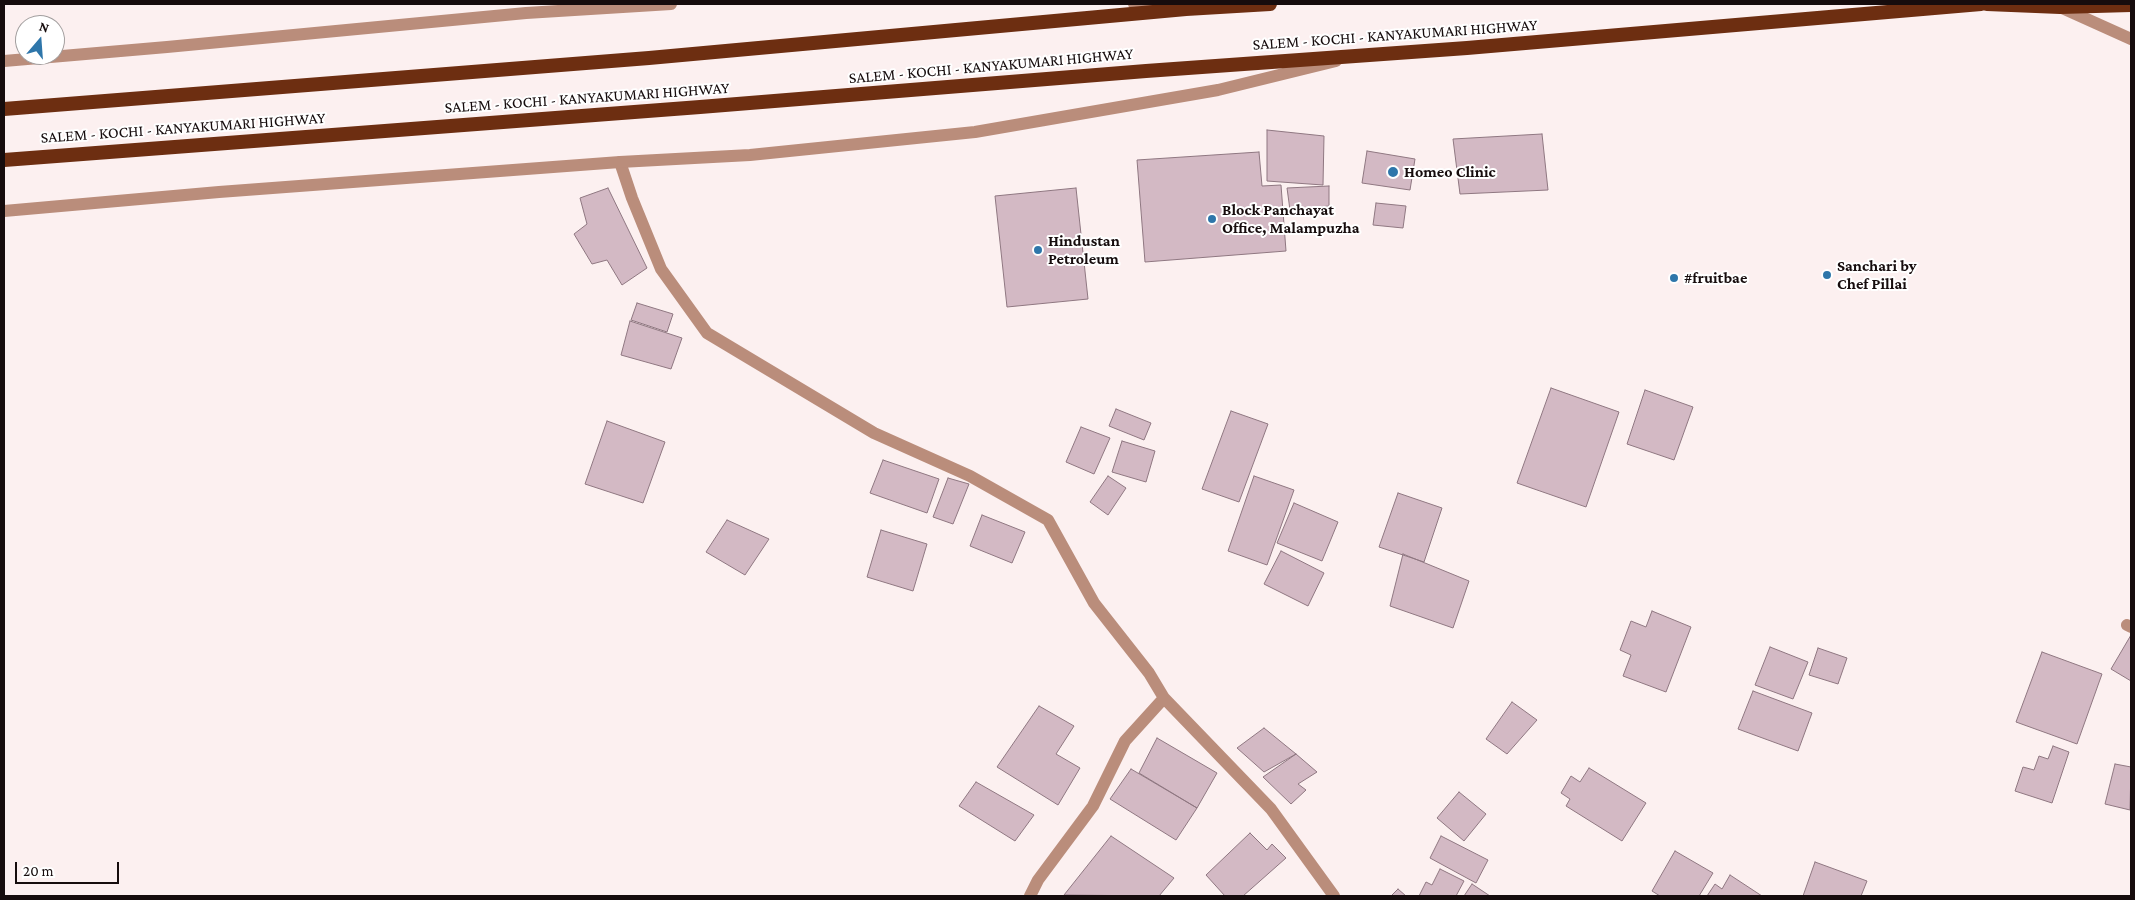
<!DOCTYPE html>
<html>
<head>
<meta charset="utf-8">
<style>
  body { margin:0 }
  #map { position:relative; width:2135px; height:900px; overflow:hidden; background:#fcf0f0; font-family:"Crimson Pro",serif }
  canvas { display:block }
  .frame { position:absolute; inset:0; border:5px solid #160c0d; pointer-events:none }
  .north { position:absolute; left:15px; top:15px; width:50px; height:50px; box-sizing:border-box; background:#fff; border:1px solid #a29e9e; border-radius:50%; rotate:18deg; font-size:14px; font-weight:700; line-height:20px; text-align:center; color:#160c0d }
  .north::after { content:''; display:block; margin:auto; width:18px; height:22px; background:#2e76aa; clip-path:polygon(50% 0,100% 100%,50% 72%,0 100%) }
  .scale { position:absolute; left:15px; top:862px; width:104px; height:22px; box-sizing:border-box; border:2px solid #160c0d; border-top:0; padding-left:6px; font-size:15px; line-height:18px; white-space:nowrap; color:#160c0d; -webkit-text-stroke:4px #fff; paint-order:stroke }
</style>
</head>
<body>
<div id="map">
<canvas width="2135" height="900"></canvas>
<div class="frame"></div>
<div class="north">N</div>
<div class="scale">20 m</div>
</div>
<script>
const context = document.querySelector('canvas').getContext('2d');
context.lineJoin = 'round';
function fillPath(path, color) {
  context.fillStyle = color;
  context.fill(path, 'evenodd');
}
function toPath(rows) {
  const path = new Path2D();
  for (const r of rows) {
    path.moveTo(r[0], r[1]);
    for (let i = 2; i < r.length; i += 2) path.lineTo(r[i], r[i + 1]);
  }
  return path;
}
function trace(path, color, width, dash) {
  context.strokeStyle = color;
  context.lineWidth = width;
  context.lineCap = dash ? 'butt' : 'round';
  context.setLineDash(dash || []);
  context.stroke(path);
}
function drawText(font, color, halo, rows, align = 'center') {
  context.font = font + ' "Crimson Pro",serif';
  context.lineWidth = 4;
  context.setLineDash([]);
  context.textBaseline = 'middle';
  context.strokeStyle = halo;
  context.fillStyle = color;
  for (const [text, x, y, turn = 0] of rows) {
    context.save();
    context.translate(x, y);
    context.rotate((+turn || 0) * Math.PI / 180);
    context.textAlign = isNaN(turn) ? turn : align;
    if (halo) context.strokeText(text, 0, 0);
    context.fillText(text, 0, 0);
    context.restore();
  }
}
const building = toPath([
  [1267,130,1324,136,1323,185,1267,181,1267,130],
  [1542,134,1548,190,1460,194,1453,139,1542,134],
  [1367,151,1415,159,1410,190,1362,183,1367,151],
  [1259,152,1262,186,1281,185,1286,251,1145,262,1137,160,1259,152],
  [1329,186,1329,206,1290,210,1287,188,1329,186],
  [608,188,647,268,622,285,607,260,592,264,574,234,587,224,580,198,608,188],
  [1076,188,1088,299,1007,307,995,196,1076,188],
  [1376,203,1406,206,1403,228,1373,225,1376,203],
  [637,303,673,314,667,332,631,320,637,303],
  [630,321,682,338,671,369,621,355,630,321],
  [1551,388,1619,412,1586,507,1517,483,1551,388],
  [1645,390,1693,407,1674,460,1627,444,1645,390],
  [1116,409,1151,423,1144,440,1109,426,1116,409],
  [1231,411,1268,424,1239,502,1202,489,1231,411],
  [607,421,665,442,643,503,585,484,607,421],
  [1081,427,1110,438,1094,474,1066,462,1081,427],
  [1122,441,1155,451,1146,482,1112,472,1122,441],
  [883,460,939,479,927,513,870,493,883,460],
  [1108,476,1126,488,1108,515,1090,502,1108,476],
  [1254,476,1294,490,1267,565,1228,551,1254,476],
  [948,478,969,484,953,524,933,517,948,478],
  [1398,493,1442,508,1424,562,1379,547,1398,493],
  [1294,503,1338,522,1322,561,1277,543,1294,503],
  [982,515,1025,532,1012,563,970,546,982,515],
  [727,520,769,539,745,575,706,552,727,520],
  [881,530,927,544,913,591,867,577,881,530],
  [1281,551,1324,573,1308,606,1264,584,1281,551],
  [1403,554,1469,581,1453,628,1390,606,1403,554],
  [1652,611,1691,627,1666,692,1623,676,1631,655,1620,650,1631,621,1646,627,1652,611],
  [2131,635,2131,681,2111,669,2131,635],
  [1770,647,1808,662,1793,699,1755,685,1770,647],
  [1818,648,1847,658,1838,684,1809,675,1818,648],
  [2042,652,2102,674,2077,744,2016,722,2042,652],
  [1753,691,1812,713,1798,751,1738,729,1753,691],
  [1512,702,1537,720,1507,754,1486,739,1512,702],
  [1039,706,1074,726,1056,754,1080,768,1058,805,997,767,1039,706],
  [1264,728,1296,754,1264,772,1237,748,1264,728],
  [1157,738,1217,773,1197,808,1139,773,1157,738],
  [2053,746,2069,752,2052,803,2015,791,2023,767,2034,770,2039,756,2048,759,2053,746],
  [1296,754,1317,772,1298,784,1306,790,1291,804,1263,777,1296,754],
  [2115,764,2131,767,2130,810,2105,804,2115,764],
  [1589,768,1646,803,1622,841,1566,806,1570,799,1561,793,1571,776,1580,782,1589,768],
  [1131,769,1197,808,1176,840,1110,799,1131,769],
  [976,782,1034,815,1015,841,959,806,976,782],
  [1459,792,1486,814,1464,841,1437,818,1459,792],
  [1250,833,1267,850,1272,844,1286,858,1243,896,1225,896,1206,875,1250,833],
  [1111,836,1174,878,1159,896,1064,895,1111,836],
  [1441,836,1488,860,1476,883,1430,858,1441,836],
  [1675,851,1713,873,1699,896,1660,896,1652,891,1675,851],
  [1815,862,1867,881,1861,896,1803,896,1815,862],
  [1440,869,1464,881,1456,896,1419,896,1426,882,1432,885,1440,869],
  [1730,875,1762,896,1707,896,1715,884,1722,889,1730,875],
  [1472,884,1490,896,1464,896,1472,884],
  [1398,889,1406,896,1391,896,1398,889]
]);
fillPath(building, '#d3b9c4');
trace(building, '#8f7781', 1);
trace(toPath([
  [2060,7,2131,39],
  [620,162,632,198,661,269,707,333,874,433,970,476,1048,520,1094,603,1149,673,1164,698,1125,741,1093,806,1038,880,1030,896],
  [2127,625,2131,627],
  [1164,698,1271,809,1334,896]
]), '#ba8d7b', 12);
trace(toPath([
  [1134,4,1166,7],
  [4,61,167,47,526,13,671,4],
  [4,211,219,192,620,162,750,155,975,132,1218,90,1336,61]
]), '#ba8d7b', 12);
trace(toPath([
  [1987,4,2060,7,2131,5],
  [4,109,649,58,1186,9,1270,4],
  [4,160,700,107,1146,71,1467,48,1981,4]
]), '#6d2e11', 14);
for (const [x, y, r, color] of [
  [1393,172,6,"#2e76aa"],
  [1212,219,5,"#2e76aa"],
  [1038,250,5,"#2e76aa"],
  [1827,275,5,"#2e76aa"],
  [1674,278,5,"#2e76aa"]
]) {
  const dot = new Path2D();
  dot.arc(x, y, r, 0, 2 * Math.PI);
  context.fillStyle = color;
  context.fill(dot);
  trace(dot, '#fff', 2);
}
drawText('16px', '#160c0d', '#fff', [
  ["SALEM - KOCHI - KANYAKUMARI HIGHWAY",1395,35,-4],
  ["SALEM - KOCHI - KANYAKUMARI HIGHWAY",991,66,-5],
  ["SALEM - KOCHI - KANYAKUMARI HIGHWAY",587,98,-4],
  ["SALEM - KOCHI - KANYAKUMARI HIGHWAY",183,128,-4]
]);
drawText('bold 16px', '#160c0d', '#fff', [
  ["Homeo Clinic",1404,172],
  ["Block Panchayat",1222,210],
  ["Office, Malampuzha",1222,228],
  ["Hindustan",1048,241],
  ["Petroleum",1048,259],
  ["Sanchari by",1837,266],
  ["Chef Pillai",1837,284],
  ["#fruitbae",1684,278]
], 'left');
</script>
</body>
</html>
